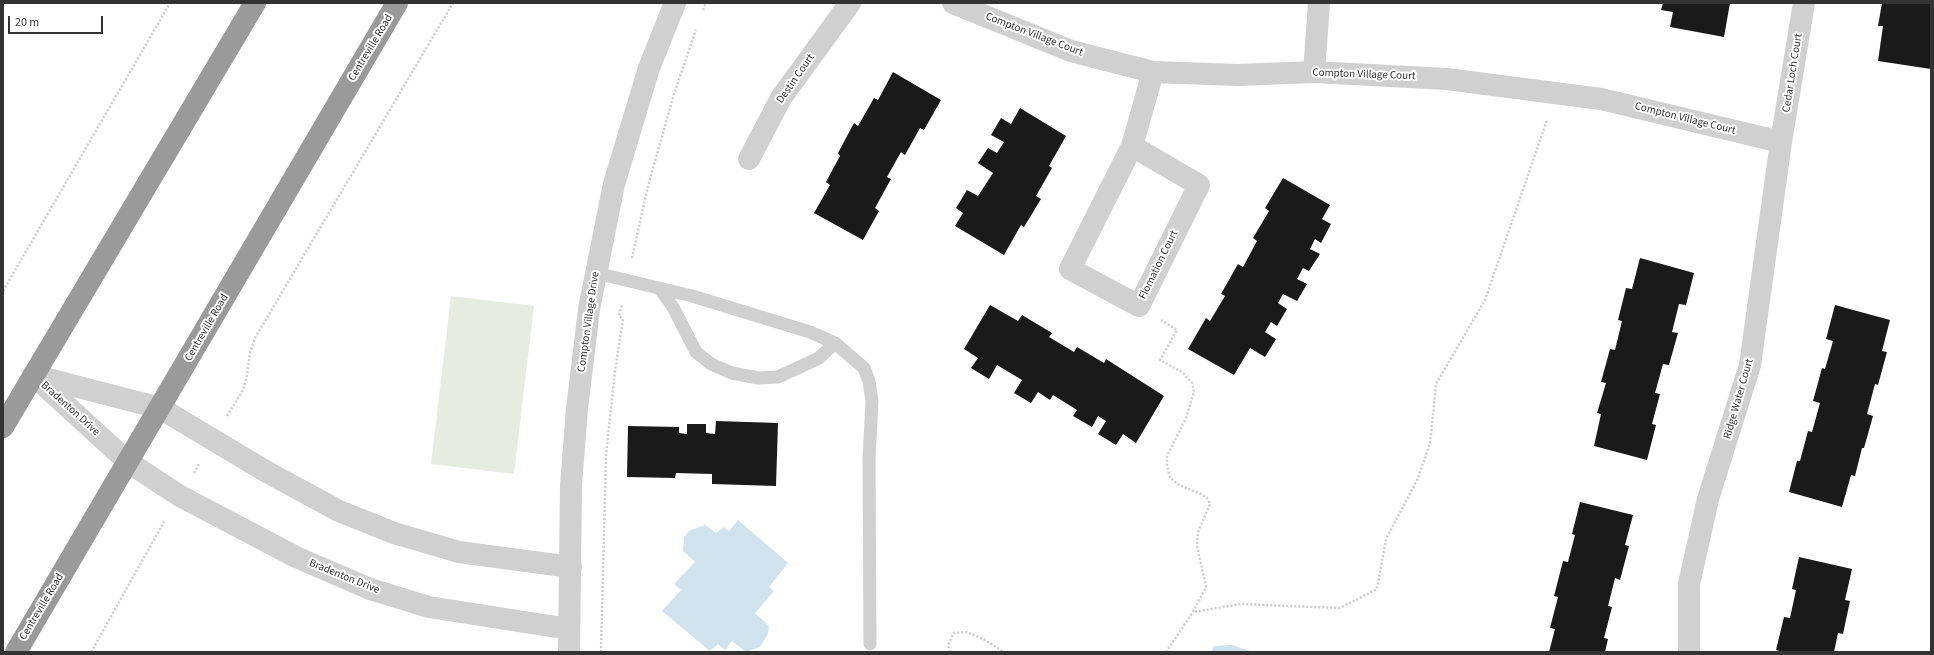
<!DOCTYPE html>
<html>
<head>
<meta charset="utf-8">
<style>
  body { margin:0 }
  #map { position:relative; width:1934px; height:655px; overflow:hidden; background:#fff; font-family:"Source Sans 3",sans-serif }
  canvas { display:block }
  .frame { position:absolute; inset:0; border:4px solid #333; pointer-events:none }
  .scale { position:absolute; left:8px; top:16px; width:95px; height:18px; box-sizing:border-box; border:2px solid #333; border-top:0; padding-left:5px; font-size:12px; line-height:14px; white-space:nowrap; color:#333; -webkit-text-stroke:3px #fff; paint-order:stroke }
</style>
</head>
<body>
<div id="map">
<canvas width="1934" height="655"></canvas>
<div class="frame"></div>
<div class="scale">20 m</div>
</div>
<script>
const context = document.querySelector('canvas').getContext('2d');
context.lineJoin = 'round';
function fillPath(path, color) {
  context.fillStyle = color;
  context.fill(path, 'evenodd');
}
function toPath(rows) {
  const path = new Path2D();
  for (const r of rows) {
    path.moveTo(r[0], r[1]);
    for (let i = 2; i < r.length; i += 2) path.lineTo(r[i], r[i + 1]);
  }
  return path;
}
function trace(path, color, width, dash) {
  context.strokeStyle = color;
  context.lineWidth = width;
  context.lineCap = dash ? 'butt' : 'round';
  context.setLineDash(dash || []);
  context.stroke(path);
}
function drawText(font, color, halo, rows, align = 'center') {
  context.font = font + ' "Source Sans 3",sans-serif';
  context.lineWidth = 4;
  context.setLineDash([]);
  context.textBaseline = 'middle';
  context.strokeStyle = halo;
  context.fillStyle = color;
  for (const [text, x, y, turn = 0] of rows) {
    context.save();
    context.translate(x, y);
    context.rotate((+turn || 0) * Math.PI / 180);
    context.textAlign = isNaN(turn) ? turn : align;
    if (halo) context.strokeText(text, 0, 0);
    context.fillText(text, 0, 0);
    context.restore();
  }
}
fillPath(toPath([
  [451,296,534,306,514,474,431,464]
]), '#e6ecdf');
fillPath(toPath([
  [738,520,788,563,769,587,774,591,755,613,769,626,768,634,760,647,746,652,732,641,725,650,718,644,710,651,662,611,681,590,674,584,695,562,683,551,684,537,689,531,705,525,716,533,724,527,729,531],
  [1232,645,1253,652,1211,652,1214,646]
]), '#cfe2ee');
fillPath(toPath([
  [1663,3,1730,3,1724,37,1670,27,1673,12,1661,10],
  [1882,3,1931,3,1931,69,1878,61,1883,26,1878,26],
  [893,72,941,100,924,130,920,128,905,155,901,152,887,177,891,179,875,208,879,211,863,240,814,213,830,185,826,182,840,156,838,153,854,123,858,126,874,98,878,100],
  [1020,108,1066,136,1049,166,1052,168,1036,196,1041,199,1024,227,1021,225,1004,255,955,226,963,213,956,208,967,190,978,196,993,173,978,163,988,148,997,153,1004,142,991,135,1001,118,1011,124],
  [1283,178,1330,205,1322,219,1331,224,1321,243,1315,239,1310,249,1320,254,1309,271,1303,268,1297,279,1307,284,1297,301,1283,294,1278,303,1287,309,1277,326,1271,322,1265,332,1276,339,1265,357,1250,348,1234,375,1188,349,1206,318,1210,321,1225,296,1221,294,1238,264,1243,267,1257,241,1253,238,1269,211,1265,208],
  [1640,258,1694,273,1686,305,1679,304,1672,332,1678,333,1669,365,1663,364,1655,393,1660,394,1652,424,1656,425,1647,460,1594,446,1601,414,1597,413,1606,383,1601,382,1610,349,1615,350,1622,321,1618,320,1626,288,1632,289],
  [990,305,1018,321,1022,315,1052,333,1049,337,1074,352,1077,347,1104,363,1106,359,1164,396,1136,443,1123,434,1116,445,1098,434,1106,421,1098,416,1092,427,1073,416,1077,410,1053,395,1050,400,1038,392,1031,403,1014,393,1022,380,997,365,989,379,971,368,978,358,964,349],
  [1835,305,1890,320,1882,351,1887,352,1878,385,1875,384,1867,414,1873,416,1864,448,1862,448,1855,476,1851,475,1842,507,1789,492,1797,461,1800,461,1808,431,1812,432,1820,403,1813,401,1822,368,1825,369,1833,341,1826,339],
  [716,421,778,423,776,486,712,484,712,474,676,473,675,478,627,477,628,426,679,427,679,433,687,434,687,424,706,424,706,433,715,434],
  [1580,502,1633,515,1625,545,1629,546,1620,580,1615,578,1608,606,1612,607,1604,638,1608,639,1605,652,1549,652,1555,629,1550,628,1558,597,1554,596,1563,561,1568,562,1575,535,1572,534],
  [1799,557,1852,569,1845,600,1850,601,1843,634,1838,633,1834,652,1783,652,1776,650,1784,617,1790,618,1796,590,1792,589]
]), '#1a1a1a');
trace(toPath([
  [703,10,706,3],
  [632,258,648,186,674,94,696,30],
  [3,291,170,3],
  [1161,320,1177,330,1160,360,1182,372,1192,383,1194,392,1186,418,1167,456,1167,466,1170,477,1177,484,1201,494,1207,498,1210,504,1198,532,1197,545,1206,587,1193,612,1241,604,1340,608,1377,589,1386,539,1417,480,1430,444,1436,384,1485,300,1547,120],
  [227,416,243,390,247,375,250,353,255,338,453,3],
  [194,473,199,464],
  [91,652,165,520],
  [601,652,606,455,615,371,623,319,619,316,622,304],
  [950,652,948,645,954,633,967,632,983,639,1004,652],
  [1166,652,1193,612]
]), '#cdcdcd', 2.5, [2, 2]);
trace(toPath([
  [596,273,692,296,810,332,835,343,864,368,869,381,872,401,869,459,870,644],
  [660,289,673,307,696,352,711,364,732,373,758,378,778,377,819,358,835,343]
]), '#d0d0d0', 13);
trace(toPath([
  [953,3,1071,51,1153,72,1238,75,1314,72,1447,79,1601,99,1781,142],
  [1314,72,1319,3],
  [1132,146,1070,269,1139,306,1199,185,1132,146,1153,72],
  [749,159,781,98,850,3],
  [33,375,128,462,180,496,296,557,370,589,429,607,569,629],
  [36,376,160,408,267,472,339,511,394,533,459,552,571,567],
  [569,652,571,485,577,409,589,309,614,184,649,68,675,3],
  [1689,652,1689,584,1708,499,1750,365,1781,142,1804,3]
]), '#d0d0d0', 22);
trace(toPath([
  [3,427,255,3],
  [16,652,397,3]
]), '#9a9a9a', 22);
drawText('11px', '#333', '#fff', [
  ["Compton Village Court",1034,35,21],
  ["Centreville Road",371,48,-59],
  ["Cedar Loch Court",1793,73,-81],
  ["Compton Village Court",1364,75,2],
  ["Destin Court",796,79,-55],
  ["Compton Village Court",1685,119,14],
  ["Flomation Court",1159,265,-64],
  ["Compton Village Drive",589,322,-82],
  ["Centreville Road",207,328,-60],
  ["Ridge Water Court",1739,399,-74],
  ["Bradenton Drive",70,409,42],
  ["Bradenton Drive",344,577,22],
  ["Centreville Road",42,607,-59]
]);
</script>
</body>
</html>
